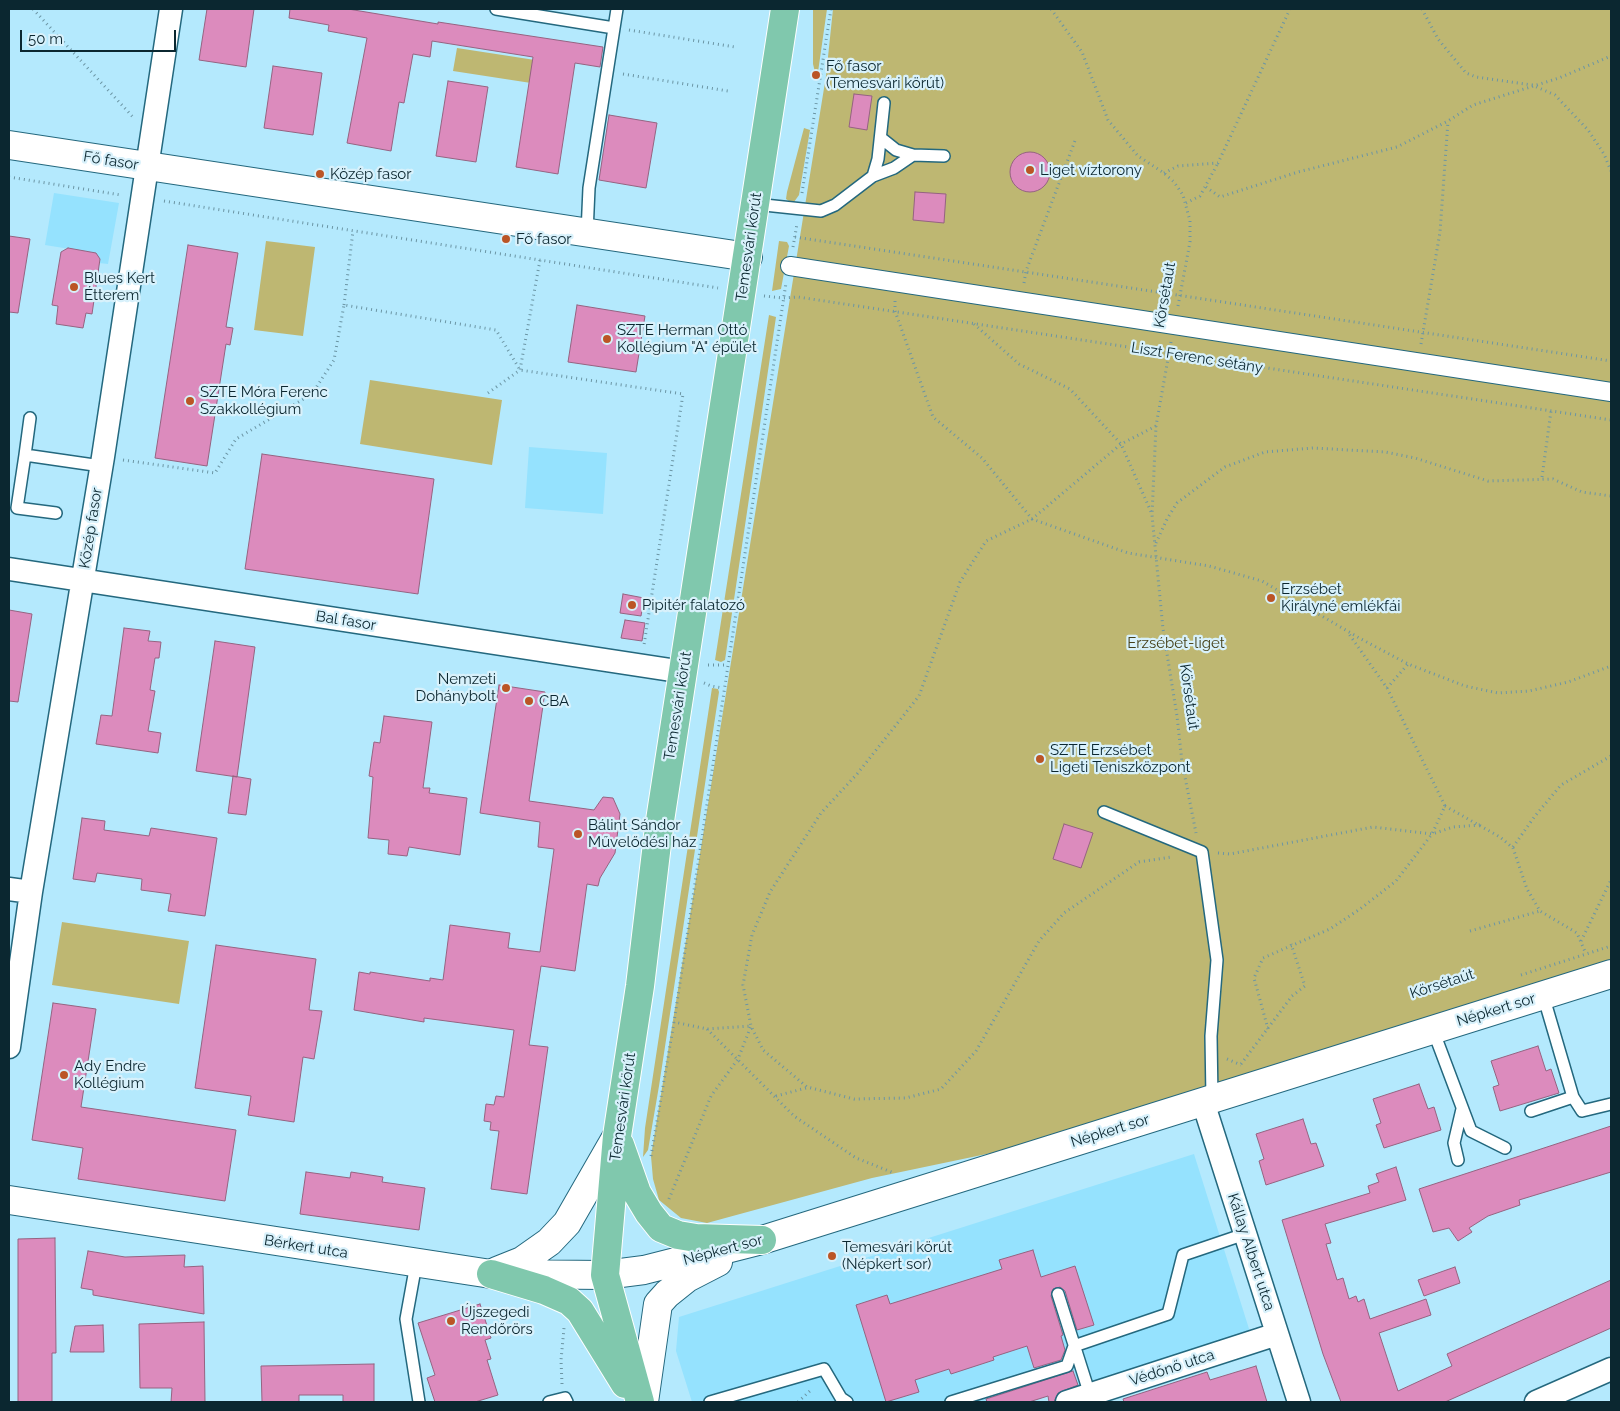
<!DOCTYPE html>
<html>
<head>
<meta charset="utf-8">
<style>
  body { margin:0 }
  #map { position:relative; width:1620px; height:1411px; overflow:hidden; background:#b4e9fd; font-family:Raleway,sans-serif }
  canvas { display:block }
  .frame { position:absolute; inset:0; border:10px solid #0b2730; pointer-events:none }
  .scale { position:absolute; left:20px; top:30px; width:156px; height:22px; box-sizing:border-box; border:2px solid #0b2730; border-top:0; padding-left:6px; font-size:15px; line-height:18px; white-space:nowrap; color:#0b2730; -webkit-text-stroke:4px #d8f1fb; paint-order:stroke }
</style>
</head>
<body>
<div id="map">
<canvas width="1620" height="1411"></canvas>
<div class="frame"></div>
<div class="scale">50 m</div>
</div>
<script>
const context = document.querySelector('canvas').getContext('2d');
context.lineJoin = 'round';
function fillPath(path, color) {
  context.fillStyle = color;
  context.fill(path, 'evenodd');
}
function toPath(rows) {
  const path = new Path2D();
  for (const r of rows) {
    if (r.length === 3) {
      path.moveTo(r[0] + r[2], r[1]);
      path.arc(r[0], r[1], r[2], 0, 2 * Math.PI);
      continue;
    }
    path.moveTo(r[0], r[1]);
    for (let i = 2; i < r.length; i += 2) path.lineTo(r[i], r[i + 1]);
  }
  return path;
}
function trace(path, color, width, dash) {
  context.strokeStyle = color;
  context.lineWidth = width;
  context.lineCap = dash ? 'butt' : 'round';
  context.setLineDash(dash || []);
  context.stroke(path);
}
function drawText(font, color, halo, rows, align = 'center') {
  context.font = font + ' Raleway,sans-serif';
  context.lineWidth = 4.5;
  context.setLineDash([]);
  context.textBaseline = 'middle';
  context.strokeStyle = halo;
  context.fillStyle = color;
  for (const [text, x, y, turn = 0] of rows) {
    context.save();
    context.translate(x, y);
    context.rotate((+turn || 0) * Math.PI / 180);
    context.textAlign = isNaN(turn) ? turn : align;
    if (halo) context.strokeText(text, 0, 0);
    context.fillText(text, 0, 0);
    context.restore();
  }
}
fillPath(toPath([
  [54,193,119,203,108,264,99,263,100,259,95,253,45,245],
  [529,447,607,453,603,514,525,508],
  [1194,1154,1250,1332,1029,1402,692,1402,676,1351,679,1317]
]), '#95e2fe');
fillPath(toPath([
  [813,9,827,9,818,72,815,72,813,64],
  [833,9,1611,9,1611,964,1044,1142,872,1178,707,1223,681,1218,659,1200,653,1179,651,1156,826,76],
  [457,48,574,66,570,89,453,71],
  [804,128,810,130,799,195,794,202,789,201,786,199,787,192],
  [266,241,315,247,303,336,254,330],
  [779,241,787,242,789,246,781,289,772,291],
  [769,315,776,317,725,660,721,662,715,660],
  [370,380,502,400,492,465,360,444],
  [712,688,718,689,719,692,659,1086,648,1150,643,1157,645,1128],
  [62,922,189,941,179,1004,52,985]
]), '#beb772');
const building = toPath([
  [207,9,254,9,246,67,199,60,207,9],
  [290,9,348,9,438,24,438,22,603,47,600,67,575,63,558,174,516,167,533,57,432,41,430,57,413,54,404,103,399,102,391,151,347,143,367,38,328,31,329,25,289,18,290,9],
  [273,66,322,73,313,135,264,128,273,66],
  [448,81,488,87,476,162,436,156,448,81],
  [854,94,872,96,867,130,849,127,854,94],
  [609,115,657,123,646,188,599,180,609,115],
  [1030,172,20],
  [915,192,946,194,944,223,913,220,915,192],
  [9,236,30,239,18,313,9,312,9,236],
  [188,245,238,253,226,327,233,328,230,345,226,344,207,466,155,458,188,245],
  [68,248,96,253,100,259,92,314,86,313,83,328,56,324,58,306,52,305,61,252,68,248],
  [577,305,645,316,636,372,568,362,577,305],
  [262,454,434,479,418,594,245,569,262,454],
  [623,594,644,598,641,616,620,613,623,594],
  [9,610,32,614,18,702,9,701,9,610],
  [625,620,645,623,642,641,621,638,625,620],
  [124,628,150,631,148,641,161,642,159,658,155,658,150,690,155,691,148,731,161,733,158,753,96,744,101,715,112,716,124,628],
  [215,641,255,647,237,777,196,771,215,641],
  [499,685,545,692,529,801,594,810,603,797,613,798,620,814,615,853,600,878,598,886,587,884,575,971,541,966,529,1045,548,1047,527,1194,491,1189,499,1131,490,1130,491,1122,484,1121,486,1104,494,1105,496,1096,504,1097,514,1030,424,1018,424,1022,354,1010,359,972,370,974,370,972,430,981,430,978,443,980,450,925,510,933,508,948,540,952,554,849,538,847,540,822,480,813,499,685],
  [384,716,432,722,423,788,430,788,429,793,467,798,460,855,409,847,407,856,388,854,389,840,368,838,373,777,369,776,374,742,380,743,384,716],
  [233,776,251,779,246,815,228,813,233,776],
  [82,818,105,821,104,830,149,836,151,828,217,838,205,916,168,911,171,894,141,890,142,879,97,873,95,882,73,879,82,818],
  [1064,824,1093,833,1081,868,1053,859,1064,824],
  [216,945,316,959,309,1010,322,1011,314,1059,303,1057,294,1122,248,1115,251,1096,195,1088,216,945],
  [53,1003,96,1009,81,1107,236,1130,225,1201,78,1179,83,1148,32,1140,53,1003],
  [1538,1046,1546,1071,1551,1069,1559,1093,1500,1111,1493,1087,1499,1085,1491,1061,1538,1046],
  [1419,1084,1428,1109,1434,1107,1441,1130,1384,1148,1376,1125,1381,1123,1373,1099,1419,1084],
  [1303,1119,1311,1144,1316,1143,1324,1166,1266,1185,1259,1161,1264,1159,1256,1134,1303,1119],
  [1611,1126,1611,1172,1519,1200,1520,1205,1488,1216,1469,1228,1472,1232,1458,1241,1449,1228,1433,1232,1419,1189,1611,1126],
  [1396,1167,1406,1200,1325,1224,1331,1243,1326,1244,1337,1280,1343,1278,1349,1299,1356,1296,1358,1302,1364,1299,1370,1319,1426,1299,1431,1315,1379,1333,1398,1391,1452,1366,1447,1354,1611,1280,1611,1328,1445,1402,1341,1402,1323,1354,1282,1220,1370,1193,1368,1186,1379,1182,1376,1174,1396,1167],
  [306,1172,350,1178,351,1172,383,1177,382,1182,425,1188,419,1230,300,1214,306,1172],
  [55,1238,56,1353,52,1353,52,1402,18,1402,18,1239,55,1238],
  [1033,1250,1041,1277,1075,1266,1094,1325,1077,1330,1065,1291,1060,1287,1053,1289,1051,1296,1063,1335,1061,1336,1065,1350,1061,1360,1034,1368,1027,1346,993,1357,994,1360,951,1374,949,1369,915,1380,919,1392,886,1402,856,1305,887,1295,890,1304,1002,1269,999,1260,1033,1250],
  [88,1251,125,1257,185,1255,184,1267,203,1266,204,1314,93,1295,93,1290,81,1288,88,1251],
  [1455,1267,1460,1283,1424,1296,1418,1280,1455,1267],
  [480,1304,491,1338,485,1340,491,1359,487,1360,498,1395,475,1402,435,1402,427,1378,435,1375,418,1323,480,1304],
  [204,1322,205,1402,171,1402,172,1388,140,1388,139,1324,204,1322],
  [103,1325,104,1352,70,1352,75,1326,103,1325],
  [374,1364,374,1402,343,1402,343,1395,299,1395,299,1402,262,1402,261,1366,374,1364],
  [1256,1366,1267,1402,1124,1402,1123,1399,1207,1372,1210,1380,1256,1366],
  [1073,1371,1078,1385,1058,1393,1054,1402,1049,1402,1048,1396,1029,1402,987,1402,986,1399,1073,1371]
]);
fillPath(building, '#dc8bbd');
trace(building, '#956381', 1);
const service = toPath([
  [496,9,614,28],
  [881,138,896,150,913,155],
  [873,176,894,168,913,155,944,156],
  [755,204,821,211,835,205,873,176,878,159,884,103],
  [587,233,589,188,617,9],
  [25,455,30,418],
  [56,513,17,508,25,455,101,466],
  [1104,812,1202,852,1217,960,1211,1036,1212,1099],
  [1433,1030,1471,1131,1505,1148],
  [1573,1097,1582,1111,1611,1104],
  [1531,1111,1573,1097,1543,995],
  [1458,1160,1454,1143,1462,1109],
  [416,1264,406,1319,419,1402],
  [1058,1294,1090,1395],
  [549,1402,565,1398,567,1402],
  [710,1402,824,1369,841,1398,847,1402],
  [951,1402,1067,1366,1074,1346,1168,1314,1183,1255,1245,1234]
]);
const pedestrian = toPath([
  [790,266,1611,392]
]);
const minor = toPath([
  [9,569,684,672],
  [9,889,31,892],
  [9,1047,31,892,103,457,171,9],
  [1203,1102,1299,1402],
  [1067,1402,1277,1334],
  [1536,1402,1611,1369]
]);
const tertiary = toPath([
  [9,145,748,257],
  [9,1200,491,1274,605,1275,644,1270,762,1240,1611,974],
  [497,1271,522,1261,549,1242,567,1223,617,1136],
  [644,1402,658,1304,667,1294,687,1278,718,1262]
]);
const primary = toPath([
  [620,1145,637,1193,649,1213,661,1228,678,1235,696,1238,762,1240],
  [491,1274,544,1290,569,1301,580,1311,625,1384],
  [640,1402,605,1275,617,1136,640,986,659,827,785,9]
]);
trace(service, '#24687e', 14);
trace(pedestrian, '#24687e', 20);
trace(minor, '#24687e', 25);
trace(tertiary, '#24687e', 30);
trace(primary, '#fff', 30);
trace(toPath([
  [33,9,133,117],
  [1051,9,1082,52,1108,120,1138,156,1164,173,1174,182,1183,195,1190,221,1190,242,1178,306],
  [1422,9,1438,39,1466,73,1476,77,1532,85,1555,95,1588,130,1604,154,1611,171],
  [629,30,735,47],
  [623,74,728,91],
  [1164,173,1178,166,1218,163,1290,9],
  [9,177,121,195],
  [1206,187,1220,197,1298,172,1397,147,1448,121,1473,105,1559,78,1611,56],
  [802,193,831,9],
  [164,201,718,288],
  [1186,203,1200,196,1218,163],
  [795,237,1611,361],
  [793,247,797,224],
  [1024,283,1026,271,1076,138],
  [764,296,783,298,798,297,1611,420],
  [895,301,895,311,933,417,982,458,1032,519,1128,553,1209,566,1262,581,1361,639,1408,664,1465,686,1498,693,1529,691,1568,682,1611,666],
  [344,305,353,231],
  [974,324,1019,364,1070,389,1121,444,1152,514],
  [1171,342,1156,426,1152,515,1163,629,1177,716,1182,762,1196,833],
  [1421,344,1440,232,1448,121],
  [488,393,520,370,540,260],
  [1156,426,1121,444,1032,519,986,541,960,582,919,696,857,774,821,813,770,892,752,935,743,985,751,1026,763,1050,807,1087,854,1099,906,1098,941,1089,976,1051,1039,941,1064,913,1139,862,1172,857],
  [123,460,215,473,236,439,312,394,334,360,344,305,496,330,520,370,683,394,644,645],
  [1542,477,1551,411],
  [1156,543,1167,519,1177,503,1225,467,1265,452,1313,448,1385,452,1415,458,1488,481,1553,479,1582,492,1611,496],
  [708,665,727,665],
  [704,683,711,686,723,688],
  [1387,688,1408,664],
  [1445,806,1500,837,1513,848,1527,889,1540,911,1577,933,1586,954],
  [1513,847,1535,816,1561,785,1611,756],
  [1218,853,1230,854,1373,827,1432,834,1453,827,1480,825],
  [1470,931,1540,911],
  [1581,941,1611,880],
  [1521,975,1611,946],
  [707,1029,794,1116,856,1158,894,1173],
  [1268,1029,1254,978,1263,958,1330,929,1360,909,1396,881,1432,834,1445,806,1387,688,1349,634],
  [1227,1059,1241,1065],
  [1241,1064,1292,996,1305,986,1291,944],
  [776,1096,806,1088],
  [651,1156,674,1022,786,283],
  [669,1199,711,1096,738,1059,751,1026,707,1029,674,1022],
  [562,1384,561,1360,564,1328],
  [798,1402,812,1389]
]), '#6b95a4', 3, [1, 4]);
trace(service, '#fff', 11);
trace(pedestrian, '#fff', 18);
trace(minor, '#fff', 22);
trace(tertiary, '#fff', 28);
trace(primary, '#80c8ad', 28);
for (const [x, y, r, color] of [
  [816,75,5,"#bb5526"],
  [1030,170,5,"#bb5526"],
  [320,174,5,"#bb5526"],
  [506,239,5,"#bb5526"],
  [74,287,5,"#bb5526"],
  [607,339,5,"#bb5526"],
  [190,401,5,"#bb5526"],
  [1271,598,5,"#bb5526"],
  [632,605,5,"#bb5526"],
  [506,688,5,"#bb5526"],
  [529,701,5,"#bb5526"],
  [1040,759,5,"#bb5526"],
  [578,834,5,"#bb5526"],
  [64,1075,5,"#bb5526"],
  [832,1256,5,"#bb5526"],
  [451,1321,5,"#bb5526"]
]) {
  const dot = new Path2D();
  dot.arc(x, y, r, 0, 2 * Math.PI);
  context.fillStyle = color;
  context.fill(dot);
  trace(dot, '#d8f1fb', 2);
}
drawText('15px', '#0b2730', '#d8f1fb', [
  ["Fő fasor",826,66],
  ["(Temesvári körút)",826,83],
  ["Liget víztorony",1040,170],
  ["Közép fasor",330,174],
  ["Fő fasor",516,239],
  ["Blues Kert",84,278],
  ["Étterem",84,295],
  ["SZTE Herman Ottó",617,330],
  ["Kollégium \"A\" épület",617,347],
  ["SZTE Móra Ferenc",200,392],
  ["Szakkollégium",200,409],
  ["Erzsébet",1281,589],
  ["Királyné emlékfái",1281,606],
  ["Pipitér falatozó",642,605],
  ["Nemzeti",496,679,"right"],
  ["Dohánybolt",496,696,"right"],
  ["CBA",539,701],
  ["SZTE Erzsébet",1050,750],
  ["Ligeti Teniszközpont",1050,767],
  ["Bálint Sándor",588,825],
  ["Művelődési ház",588,842],
  ["Ady Endre",74,1066],
  ["Kollégium",74,1083],
  ["Temesvári körút",842,1247],
  ["(Népkert sor)",842,1264],
  ["Újszegedi",461,1312],
  ["Rendőrörs",461,1329]
], 'left');
drawText('15px', '#0b2730', '#d8f1fb', [
  ["Fő fasor",111,161,9],
  ["Temesvári körút",749,247,-82],
  ["Körsétaút",1165,295,-80],
  ["Liszt Ferenc sétány",1197,358,9],
  ["Közép fasor",91,528,-81],
  ["Bal fasor",346,621,9],
  ["Körsétaút",1189,697,82],
  ["Temesvári körút",678,706,-81],
  ["Körsétaút",1442,984,-18],
  ["Népkert sor",1496,1010,-17],
  ["Temesvári körút",623,1107,-82],
  ["Népkert sor",1110,1131,-17],
  ["Bérkert utca",306,1247,9],
  ["Népkert sor",723,1250,-15],
  ["Kállay Albert utca",1251,1252,72],
  ["Védőnő utca",1172,1368,-18]
]);
drawText('15px', '#454019', '#d8f1fb', [
  ["Erzsébet-liget",1176,643]
]);
</script>
</body>
</html>
